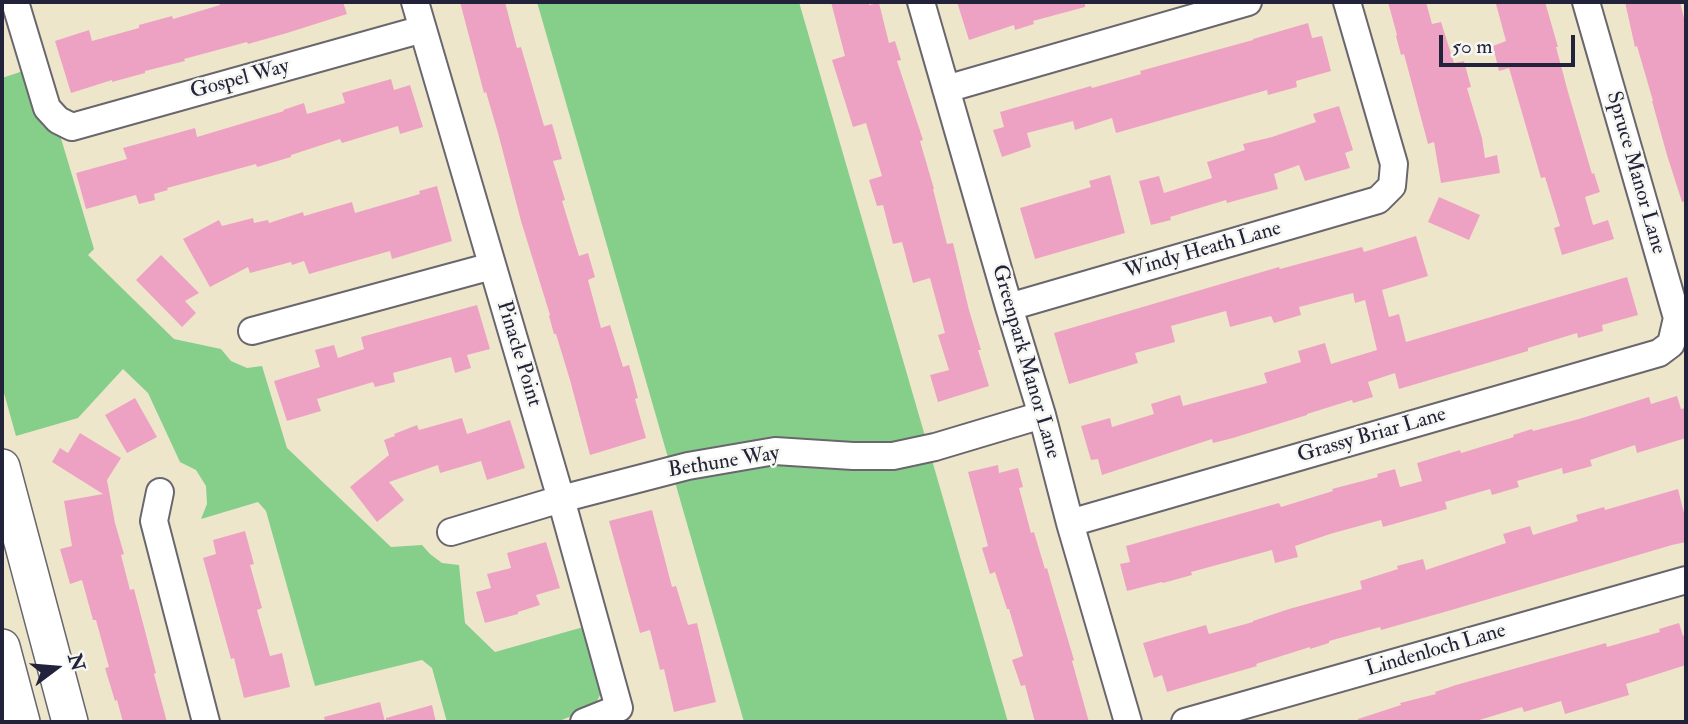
<!DOCTYPE html>
<html>
<head>
<meta charset="utf-8">
<style>
  body { margin:0 }
  #map { position:relative; width:1688px; height:724px; overflow:hidden; background:#eee6cb; font-family:"IM FELL Double Pica",serif }
  canvas { display:block }
  .frame { position:absolute; inset:0; border:4px solid #22223b; pointer-events:none }
  .north { position:absolute; left:21px; top:633px; width:70px; height:70px; -webkit-text-stroke:5px #f6f6f2; paint-order:stroke; rotate:74deg; font-size:19px; font-weight:700; line-height:28px; text-align:center; color:#22223b }
  .north::after { content:''; display:block; margin:auto; width:24px; height:32px; background:#22223b; clip-path:polygon(50% 0,100% 100%,50% 72%,0 100%) }
  .scale { position:absolute; left:1439px; top:35px; width:136px; height:32px; box-sizing:border-box; border:4px solid #22223b; border-top:0; padding-left:9px; font-size:21px; line-height:24px; white-space:nowrap; color:#22223b; -webkit-text-stroke:5px #f6f6f2; paint-order:stroke }
</style>
</head>
<body>
<div id="map">
<canvas width="1688" height="724"></canvas>
<div class="frame"></div>
<div class="north">N</div>
<div class="scale">50 m</div>
</div>
<script>
const context = document.querySelector('canvas').getContext('2d');
context.lineJoin = 'round';
function fillPath(path, color) {
  context.fillStyle = color;
  context.fill(path, 'evenodd');
}
function toPath(rows) {
  const path = new Path2D();
  for (const r of rows) {
    path.moveTo(r[0], r[1]);
    for (let i = 2; i < r.length; i += 2) path.lineTo(r[i], r[i + 1]);
  }
  return path;
}
function trace(path, color, width, dash) {
  context.strokeStyle = color;
  context.lineWidth = width;
  context.lineCap = dash ? 'butt' : 'round';
  context.setLineDash(dash || []);
  context.stroke(path);
}
function drawText(font, color, halo, rows, align = 'center') {
  context.font = font + ' "IM FELL Double Pica",serif';
  context.lineWidth = 5;
  context.setLineDash([]);
  context.textBaseline = 'middle';
  context.strokeStyle = halo;
  context.fillStyle = color;
  for (const [text, x, y, turn = 0] of rows) {
    context.save();
    context.translate(x, y);
    context.rotate((+turn || 0) * Math.PI / 180);
    context.textAlign = isNaN(turn) ? turn : align;
    if (halo) context.strokeText(text, 0, 0);
    context.fillText(text, 0, 0);
    context.restore();
  }
}
fillPath(toPath([
  [537,2,799,2,1008,722,744,722],
  [23,71,33,111,43,126,60,135,94,249,88,255,174,339,221,349,231,361,247,368,262,366,287,448,391,547,422,545,430,554,442,563,459,565,465,623,495,652,587,626,602,691,596,703,586,710,557,722,447,722,432,668,422,660,315,686,266,511,258,502,201,519,207,504,206,486,196,470,180,462,148,393,123,369,78,418,16,436,2,386,2,78]
]), '#86cf8b');
fillPath(toPath([
  [219,2,343,2,347,14,287,33,248,44,247,42,184,59,185,61,145,71,145,73,112,82,112,80,71,93,55,41,89,30,92,41,139,28,139,25,172,16,173,19,220,5],
  [460,2,505,2,517,48,521,47,544,126,552,124,562,159,553,161,565,200,562,201,579,256,588,253,595,277,588,280,601,328,610,325,623,367,629,365,638,398,635,399,646,438,590,455,570,380,556,334,554,334,549,316,550,315,521,221,498,133,486,92,484,93],
  [831,2,869,2,869,5,879,3,889,43,895,41,901,60,897,61,923,140,920,141,934,189,933,189,947,244,953,243,969,310,981,350,978,350,989,386,938,402,930,375,949,370,938,335,945,333,930,278,913,283,902,242,893,244,883,205,877,206,869,180,882,176,866,123,853,127,832,60,845,56],
  [957,2,1085,2,1085,7,1033,21,1034,24,1015,30,1014,25,969,40],
  [1388,2,1426,2,1432,24,1441,22,1454,63,1464,61,1471,87,1467,88,1482,138,1485,158,1497,155,1500,173,1441,183,1434,142,1428,144,1404,54,1401,55,1396,36,1397,35],
  [1504,2,1545,2,1558,47,1556,47,1568,92,1592,174,1594,173,1600,192,1585,197,1593,225,1608,220,1614,239,1562,255,1554,228,1560,226,1545,177,1541,178,1509,68,1499,71,1493,46,1506,41,1496,4],
  [1625,2,1680,2,1686,26,1686,201,1682,202,1667,155,1652,101,1653,101,1637,46,1635,47],
  [1308,23,1312,38,1322,36,1331,71,1296,81,1297,87,1268,95,1267,90,1116,133,1112,118,1075,130,1073,121,1027,133,1031,147,1002,157,993,130,1004,127,1000,112,1091,86,1092,88,1141,74,1140,71,1253,40,1253,39],
  [391,79,394,90,410,85,423,127,400,134,398,126,342,143,340,139,291,155,291,157,257,167,256,164,167,188,168,190,154,194,155,200,139,204,136,195,86,209,76,173,127,159,123,148,195,128,197,137,284,111,283,110,304,103,307,114,345,103,342,93],
  [1339,106,1353,150,1345,153,1350,168,1305,181,1299,165,1274,174,1278,189,1227,203,1226,200,1170,217,1171,220,1151,225,1139,181,1159,176,1164,193,1212,178,1207,162,1245,150,1243,144,1272,137,1316,122,1313,114],
  [1110,175,1125,233,1035,259,1020,208,1091,187,1089,181],
  [437,186,452,241,392,259,390,251,309,274,304,261,292,265,291,262,250,273,248,267,210,287,183,239,219,220,222,226,253,218,254,223,268,220,269,223,303,212,304,216,352,202,355,213,420,194,419,191],
  [1439,197,1480,215,1469,240,1428,222],
  [1416,236,1428,276,1382,290,1389,317,1399,314,1406,342,1627,277,1638,315,1602,325,1603,331,1578,338,1577,333,1528,348,1528,351,1399,389,1395,373,1368,382,1373,397,1353,403,1352,400,1307,414,1307,415,1233,438,1213,443,1212,439,1102,475,1098,459,1091,460,1081,426,1110,418,1112,427,1154,414,1151,404,1180,395,1183,406,1267,383,1264,373,1301,362,1298,351,1325,343,1331,364,1377,350,1365,300,1355,303,1353,293,1299,307,1301,315,1274,323,1271,316,1230,327,1226,311,1171,326,1175,342,1135,353,1138,363,1069,384,1054,333,1279,267,1280,269,1362,247,1364,252],
  [161,255,199,293,185,301,196,313,182,327,136,280],
  [477,305,490,349,467,355,471,368,455,373,451,357,393,373,395,382,375,387,373,382,317,399,321,411,287,421,274,381,320,367,315,350,334,345,338,358,364,349,361,337],
  [1677,396,1681,409,1686,408,1686,438,1637,453,1635,445,1590,460,1592,466,1563,474,1562,468,1517,481,1519,487,1492,495,1490,489,1445,502,1447,509,1383,527,1381,520,1330,534,1295,546,1298,557,1275,563,1272,550,1191,572,1192,575,1163,583,1162,582,1127,591,1120,564,1130,562,1126,546,1279,503,1281,507,1333,491,1332,489,1378,477,1377,474,1395,469,1400,487,1422,481,1417,463,1460,450,1461,453,1514,437,1513,435,1532,429,1533,431,1579,419,1649,397,1651,404],
  [135,398,157,437,127,453,105,415],
  [462,418,467,434,510,420,525,468,487,480,481,461,440,473,438,465,389,482,404,500,377,522,350,487,389,455,384,440,395,436,394,434,417,425,419,430],
  [80,433,121,458,107,480,115,523,124,554,121,555,130,590,134,589,156,673,154,674,167,722,123,722,117,700,115,701,105,668,109,667,96,620,93,620,82,580,70,584,60,549,72,546,64,501,103,494,52,462,60,448,68,453],
  [998,465,999,473,1018,468,1023,487,1019,488,1031,533,1034,532,1045,569,1047,568,1052,586,1074,660,1072,661,1089,722,1035,722,1025,685,1021,686,1012,660,1023,656,1009,609,1007,609,995,572,990,574,982,548,988,546,968,472],
  [1678,489,1686,521,1686,542,1672,545,1448,611,1381,630,1380,627,1329,641,1329,643,1310,649,1310,647,1256,664,1257,666,1167,692,1162,675,1154,678,1143,643,1206,625,1209,634,1253,622,1253,621,1289,609,1362,589,1360,581,1398,569,1397,566,1423,559,1426,570,1506,543,1503,534,1530,526,1533,535,1578,521,1576,515,1604,507,1605,510],
  [652,510,672,587,676,586,688,625,697,623,716,702,674,712,664,669,660,670,650,630,640,633,609,521],
  [245,531,254,564,250,565,262,608,257,610,270,656,282,653,290,687,244,698,234,658,231,659,203,558,216,554,213,540],
  [546,542,560,588,536,595,540,605,518,612,518,614,485,623,476,592,491,588,487,574,511,568,507,553],
  [1679,623,1683,636,1686,635,1686,665,1626,684,1629,695,1565,714,1561,701,1524,712,1522,707,1473,722,1358,722,1358,719,1401,705,1400,703,1436,694,1435,692,1456,685,1606,643,1607,647,1660,632,1659,629],
  [380,702,385,722,325,722,324,717],
  [432,705,436,722,386,722,386,718]
]), '#eea2c3');
const minor = toPath([
  [15,2,47,108,58,120,72,127,423,29],
  [415,2,561,499,619,708,584,722],
  [921,2,1009,307,1042,415,1070,523,1128,722],
  [946,89,1248,2],
  [1009,307,1378,200,1392,186,1394,164,1347,2],
  [252,331,492,266],
  [160,492,154,521,206,722],
  [1070,523,1659,353,1671,344,1677,318,1586,2],
  [451,532,561,499,688,466,775,451,853,456,893,456,935,447,1042,415],
  [1185,722,1686,580]
]);
const major = toPath([
  [2,467,70,722],
  [2,647,22,722]
]);
trace(minor, '#69676d', 30);
trace(major, '#69676d', 38);
trace(minor, '#fff', 26);
trace(major, '#fff', 35);
drawText('21px', '#22223b', '#f6f6f2', [
  ["Gospel Way",240,80,-15],
  ["Spruce Manor Lane",1635,173,74],
  ["Windy Heath Lane",1203,251,-16],
  ["Pinacle Point",518,354,73],
  ["Greenpark Manor Lane",1025,362,74],
  ["Grassy Briar Lane",1372,436,-16],
  ["Bethune Way",724,463,-9],
  ["Lindenloch Lane",1436,651,-16]
]);
</script>
</body>
</html>
